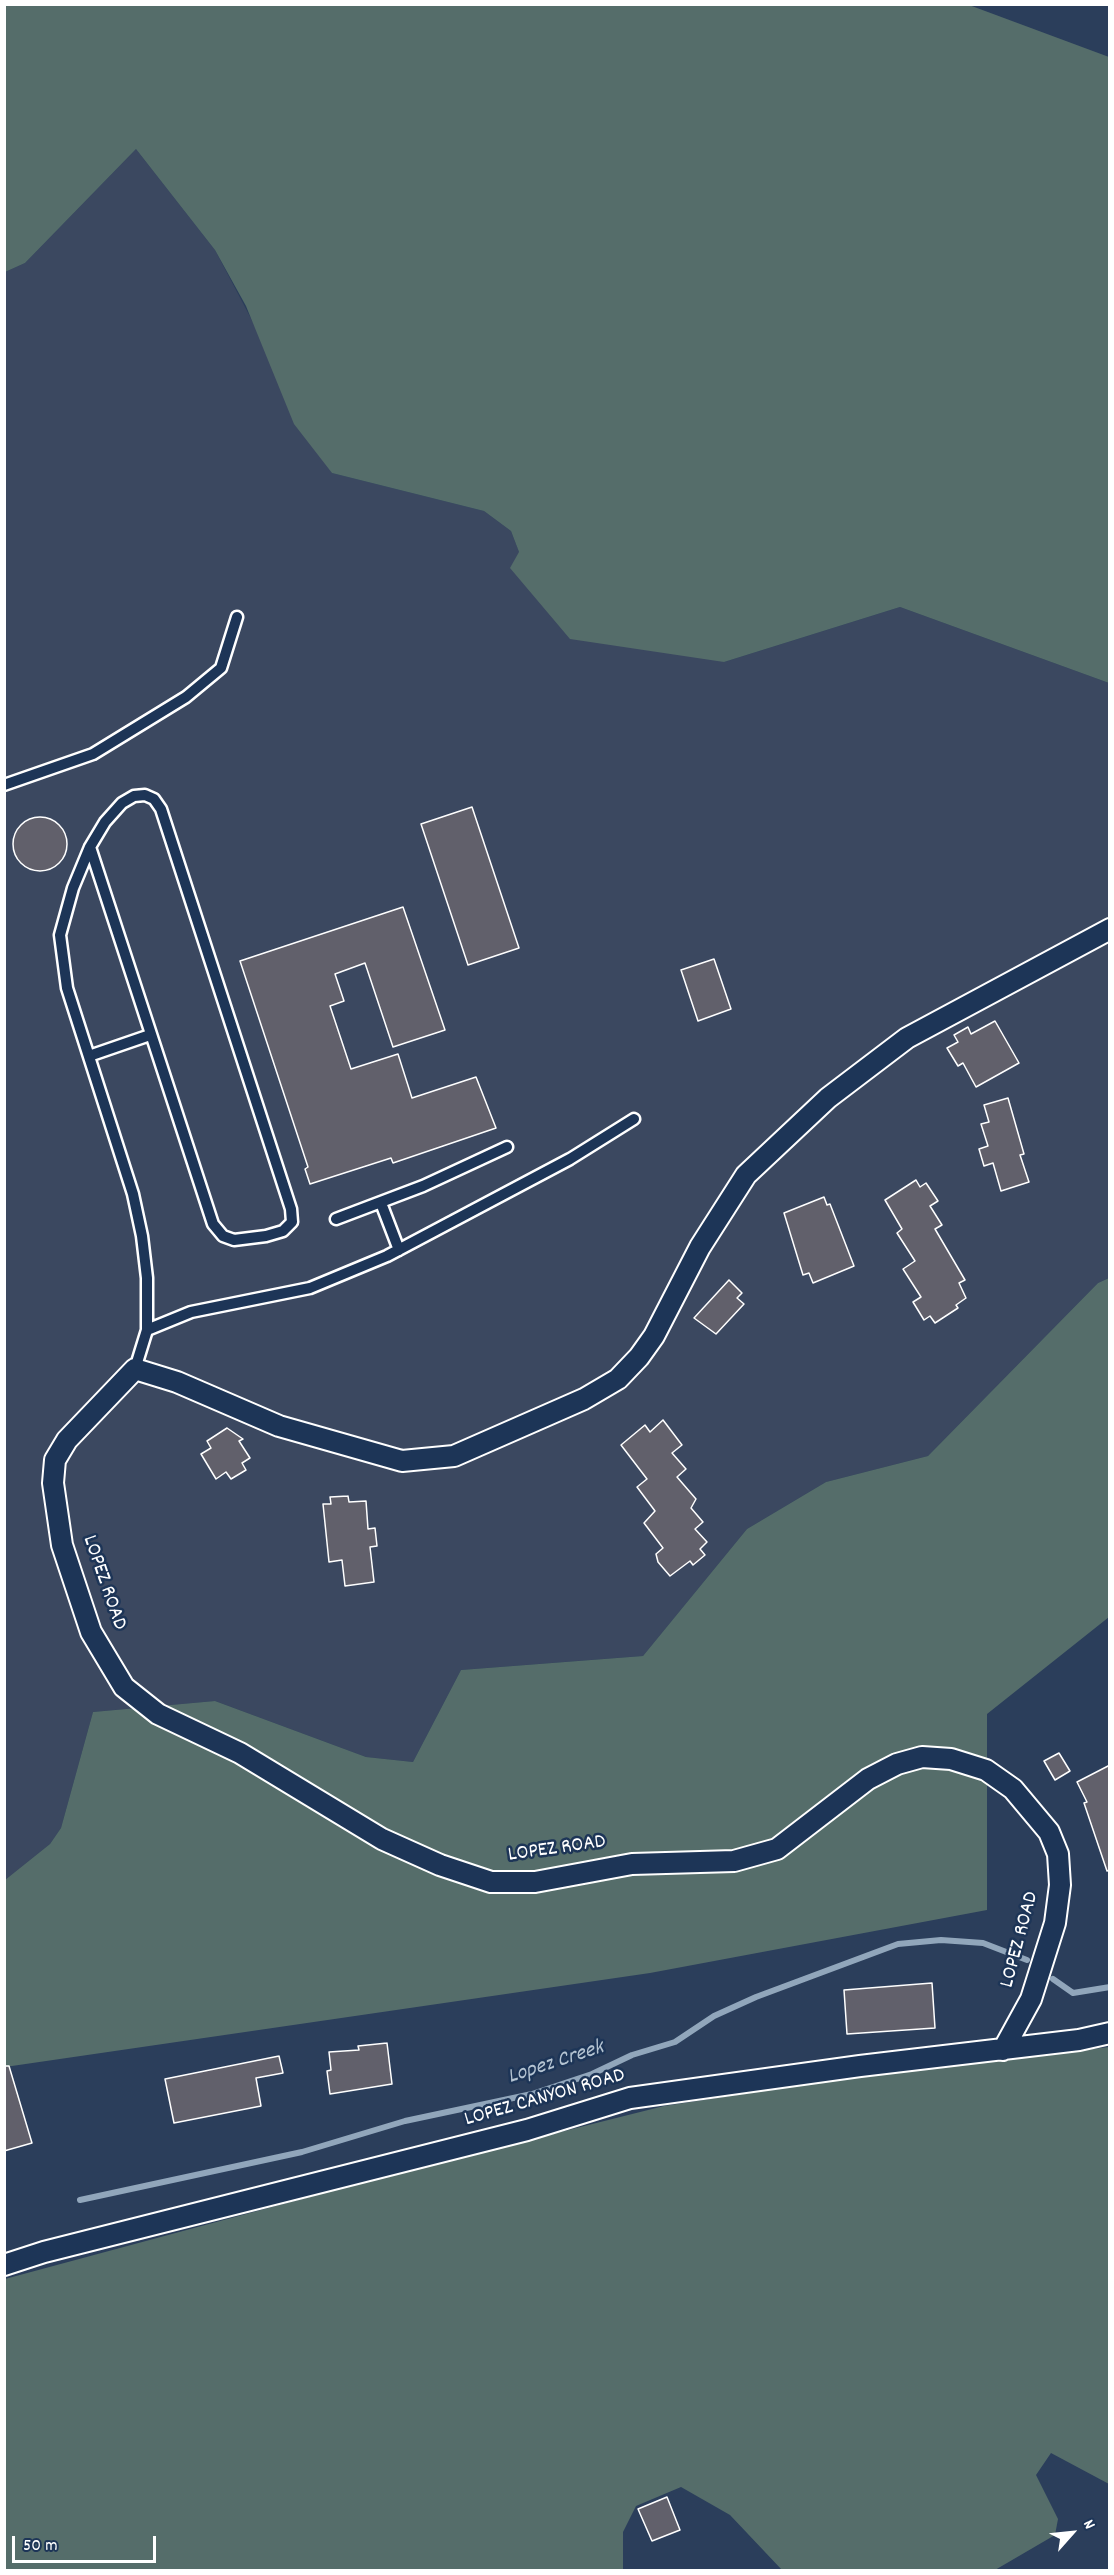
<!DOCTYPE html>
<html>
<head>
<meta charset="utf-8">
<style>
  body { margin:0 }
  #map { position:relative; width:1114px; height:2575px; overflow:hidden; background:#2b3e5b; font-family:Dekko,sans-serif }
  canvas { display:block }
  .frame { position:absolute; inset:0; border:6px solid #fff; pointer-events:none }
  .north { position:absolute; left:1042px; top:2503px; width:60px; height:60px; -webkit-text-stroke:4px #1d3557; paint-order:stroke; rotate:63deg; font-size:16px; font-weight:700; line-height:24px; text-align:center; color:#fff }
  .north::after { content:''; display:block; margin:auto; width:21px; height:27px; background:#fff; clip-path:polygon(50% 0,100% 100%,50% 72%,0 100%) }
  .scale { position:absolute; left:12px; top:2536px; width:144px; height:27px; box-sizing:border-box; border:3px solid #fff; border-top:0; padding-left:8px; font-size:18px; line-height:21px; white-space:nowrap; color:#fff; -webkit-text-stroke:4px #1d3557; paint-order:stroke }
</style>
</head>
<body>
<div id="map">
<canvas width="1114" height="2575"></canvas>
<div class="frame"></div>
<div class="north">N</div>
<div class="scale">50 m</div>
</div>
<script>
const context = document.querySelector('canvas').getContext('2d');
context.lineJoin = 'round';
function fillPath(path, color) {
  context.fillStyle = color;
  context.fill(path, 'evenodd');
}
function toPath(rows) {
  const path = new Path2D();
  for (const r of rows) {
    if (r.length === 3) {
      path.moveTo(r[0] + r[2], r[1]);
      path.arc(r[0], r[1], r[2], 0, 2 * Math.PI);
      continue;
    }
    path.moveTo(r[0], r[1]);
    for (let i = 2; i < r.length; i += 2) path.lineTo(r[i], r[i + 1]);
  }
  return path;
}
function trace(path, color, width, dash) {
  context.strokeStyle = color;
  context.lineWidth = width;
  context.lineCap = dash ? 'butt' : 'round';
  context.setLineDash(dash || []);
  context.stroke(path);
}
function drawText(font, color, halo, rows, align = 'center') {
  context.font = font + ' Dekko,sans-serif';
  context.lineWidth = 5;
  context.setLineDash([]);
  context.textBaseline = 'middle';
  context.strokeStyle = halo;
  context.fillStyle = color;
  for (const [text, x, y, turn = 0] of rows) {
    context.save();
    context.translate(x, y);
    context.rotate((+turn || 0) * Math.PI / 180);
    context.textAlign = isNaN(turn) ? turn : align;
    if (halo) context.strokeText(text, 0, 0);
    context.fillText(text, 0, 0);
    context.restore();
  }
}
fillPath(toPath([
  [136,149,215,250,332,473,484,511,511,531,519,552,724,662,900,607,1109,683,1109,1278,1098,1283,928,1456,826,1482,747,1529,643,1656,461,1670,413,1762,366,1757,215,1701,93,1712,61,1828,50,1844,5,1880,5,272,25,263]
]), '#3b4860');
fillPath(toPath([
  [4,5,969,5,1109,57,1109,683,900,607,724,662,570,639,510,568,519,552,511,531,484,511,332,473,294,424,246,306,215,250,136,149,25,263,5,272],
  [1109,1278,1109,1617,987,1714,987,1910,650,1973,5,2067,5,1880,50,1844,61,1828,93,1712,215,1701,366,1757,413,1762,461,1670,643,1656,747,1529,826,1482,928,1456,1098,1283],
  [1109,2047,1109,2484,1051,2453,1036,2475,1058,2519,1055,2535,995,2570,782,2570,730,2515,681,2487,636,2506,623,2532,623,2570,5,2570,5,2279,409,2170,664,2106,828,2081]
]), '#556d6a');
trace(toPath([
  [1053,1979,1073,1993,1110,1987],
  [80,2200,302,2152,405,2121,532,2094,592,2074,632,2055,675,2042,714,2016,756,1997,898,1944,941,1940,983,1943,1027,1960]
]), '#91a6bb', 6);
const building = toPath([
  [472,807,519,948,468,965,421,824,472,807],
  [40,844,27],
  [403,907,445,1030,393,1047,365,963,335,974,344,1001,330,1006,351,1069,398,1054,412,1098,476,1077,496,1128,393,1163,391,1158,310,1184,305,1169,308,1167,240,961,403,907],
  [714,959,731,1009,698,1021,681,970,714,959],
  [995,1021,1019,1063,976,1087,963,1063,958,1066,947,1048,958,1042,954,1035,968,1027,971,1034,995,1021],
  [1008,1098,1024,1154,1020,1155,1029,1182,1001,1191,993,1163,984,1166,979,1149,988,1146,981,1124,989,1122,984,1105,1008,1098],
  [916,1180,920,1187,926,1183,938,1201,930,1206,942,1225,935,1229,965,1280,959,1283,966,1298,956,1305,958,1308,935,1323,930,1316,924,1320,913,1302,921,1297,903,1269,915,1261,897,1233,902,1229,885,1200,916,1180],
  [824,1197,827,1205,830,1204,854,1266,813,1283,809,1273,803,1275,784,1213,824,1197],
  [729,1280,742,1293,737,1298,744,1304,716,1334,694,1318,729,1280],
  [663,1420,682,1445,672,1453,686,1469,677,1477,696,1499,691,1508,703,1522,695,1529,707,1542,700,1549,705,1555,693,1565,690,1561,670,1576,658,1562,656,1554,663,1548,644,1523,655,1511,637,1487,647,1479,621,1445,645,1425,650,1432,663,1420],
  [227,1428,243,1439,239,1441,250,1458,242,1463,246,1470,231,1479,226,1472,216,1479,201,1454,211,1448,207,1441,227,1428],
  [348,1496,349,1502,366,1501,368,1529,375,1528,377,1546,370,1547,374,1582,345,1586,342,1560,329,1562,323,1504,331,1504,330,1497,348,1496],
  [1059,1753,1070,1771,1055,1780,1044,1761,1059,1753],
  [1110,1765,1110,1870,1107,1871,1084,1803,1087,1802,1077,1782,1110,1765],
  [932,1983,935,2028,847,2034,844,1990,932,1983],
  [387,2043,392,2084,330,2094,327,2071,331,2070,329,2052,359,2050,358,2046,387,2043],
  [279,2056,283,2073,256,2078,261,2106,174,2123,165,2079,279,2056],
  [4,2066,9,2066,32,2143,4,2151,4,2066],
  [667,2497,680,2530,652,2541,638,2509,667,2497]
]);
fillPath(building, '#61606b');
trace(building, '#fff', 1.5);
const service = toPath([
  [4,785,93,754,186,697,221,668,237,617],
  [90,847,213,1224,223,1236,234,1240,266,1236,283,1231,292,1222,291,1209,161,809,154,799,145,795,134,796,122,803,105,822,90,847,73,888,60,935,67,988,133,1194,142,1236,147,1278,147,1330,135,1369],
  [89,1056,150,1035],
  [381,1203,399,1250],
  [336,1219,423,1186,507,1147],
  [147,1330,191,1312,310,1288,387,1256,570,1159,634,1119]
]);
const minor = toPath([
  [1003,2050,1031,1999,1055,1923,1060,1885,1058,1854,1049,1832,1013,1789,986,1770,951,1759,922,1757,897,1764,868,1779,777,1849,734,1861,632,1864,535,1882,491,1882,440,1865,382,1839,240,1753,158,1714,124,1687,91,1632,62,1545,53,1483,55,1460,67,1440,135,1369,177,1382,279,1426,402,1461,454,1456,584,1399,618,1379,639,1357,654,1336,700,1247,746,1175,828,1098,907,1038,1110,929],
  [4,2265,44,2252,527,2130,630,2098,860,2066,1079,2040,1110,2033]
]);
trace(service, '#fff', 15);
trace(minor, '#fff', 24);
trace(service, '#1d3557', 10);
trace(minor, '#1d3557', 20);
drawText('21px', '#fff', '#1d3557', [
  ["LOPEZ ROAD",103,1583,71],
  ["LOPEZ ROAD",557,1850,-8],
  ["LOPEZ ROAD",1021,1940,-75],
  ["LOPEZ CANYON ROAD",545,2099,-16]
]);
drawText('italic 22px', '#b5c4d2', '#1d3557', [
  ["Lopez Creek",556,2064,-18]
]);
</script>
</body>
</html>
